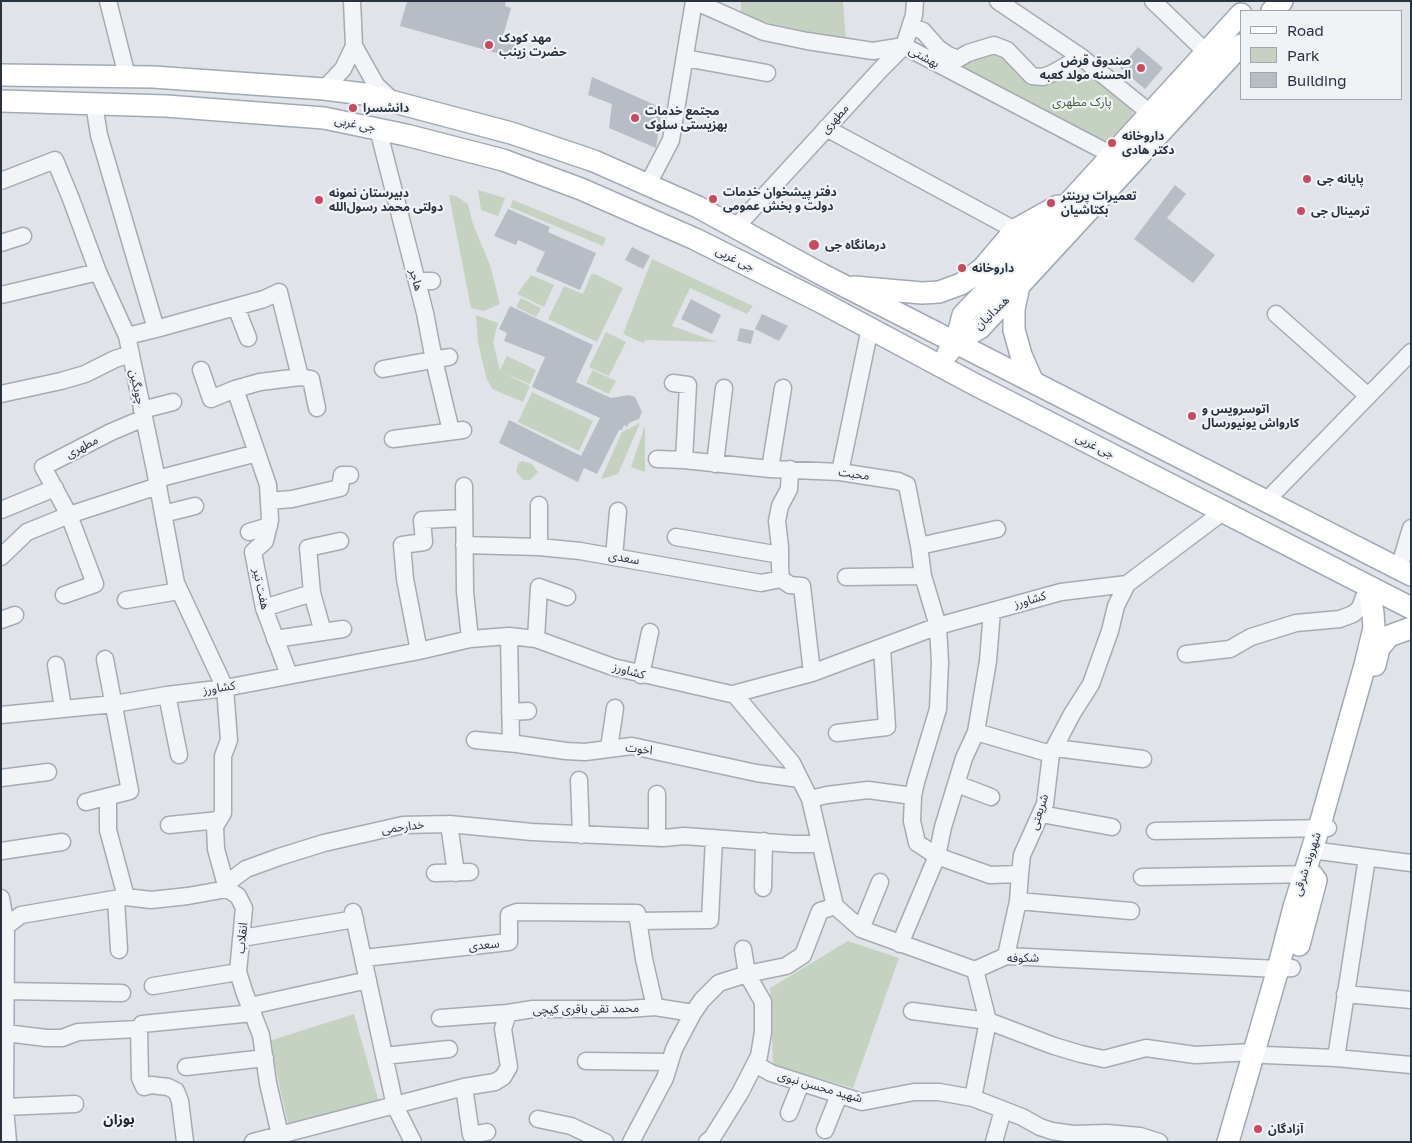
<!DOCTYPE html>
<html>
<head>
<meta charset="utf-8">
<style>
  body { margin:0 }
  #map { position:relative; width:1412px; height:1143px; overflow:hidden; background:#e0e4e9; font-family:"Golos Text",sans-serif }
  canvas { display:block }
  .frame { position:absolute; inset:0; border:2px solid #29323f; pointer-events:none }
  .legend { position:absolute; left:1240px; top:10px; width:162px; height:90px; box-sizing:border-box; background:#f0f3f6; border:1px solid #a0a6ad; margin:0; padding:6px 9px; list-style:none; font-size:15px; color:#29323f }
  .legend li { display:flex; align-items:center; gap:10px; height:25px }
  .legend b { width:25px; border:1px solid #a0a6ad }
</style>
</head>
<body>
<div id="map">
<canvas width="1412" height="1143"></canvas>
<div class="frame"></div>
<ul class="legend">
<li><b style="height:6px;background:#fff"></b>Road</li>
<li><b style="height:14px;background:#c6d2c1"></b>Park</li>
<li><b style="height:14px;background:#b7bdc5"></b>Building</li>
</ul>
</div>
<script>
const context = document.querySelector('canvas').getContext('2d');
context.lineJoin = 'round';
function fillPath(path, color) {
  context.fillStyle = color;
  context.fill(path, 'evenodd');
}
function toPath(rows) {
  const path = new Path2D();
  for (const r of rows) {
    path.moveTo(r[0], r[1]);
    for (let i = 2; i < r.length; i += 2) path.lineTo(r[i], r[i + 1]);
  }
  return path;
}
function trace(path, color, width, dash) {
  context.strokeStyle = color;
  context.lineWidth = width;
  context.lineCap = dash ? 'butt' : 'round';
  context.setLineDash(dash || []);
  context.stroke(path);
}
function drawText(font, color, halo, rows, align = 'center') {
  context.font = font + ' "Golos Text","Noto Sans Arabic",sans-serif';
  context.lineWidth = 4.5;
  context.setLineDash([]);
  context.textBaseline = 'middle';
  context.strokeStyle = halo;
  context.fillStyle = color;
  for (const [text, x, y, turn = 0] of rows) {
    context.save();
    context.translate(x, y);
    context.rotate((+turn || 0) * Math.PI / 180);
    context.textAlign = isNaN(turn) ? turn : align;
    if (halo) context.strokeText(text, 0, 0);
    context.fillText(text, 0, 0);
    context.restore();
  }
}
fillPath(toPath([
  [741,1,843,1,846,40,772,24,741,14],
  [987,52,1001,53,1015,67,1067,72,1084,72,1103,83,1119,95,1134,114,1106,144,963,72,968,58],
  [478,190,505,198,498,216,481,210],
  [449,195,456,196,468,204,473,224,490,265,500,304,484,311,471,308],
  [513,200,606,238,603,246,510,207],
  [652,259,753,306,747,314,690,288,672,326,717,342,646,340,643,343,623,334],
  [595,274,623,288,597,342,548,319,564,286,583,294,591,275],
  [531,275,554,285,544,307,517,294],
  [521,298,541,308,536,317,516,307],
  [476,315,498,323,493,342,500,370,507,356,536,370,530,384,502,372,530,386,523,402,492,389,486,377,478,342],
  [606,332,626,342,609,376,589,367],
  [593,370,616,381,609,394,586,383],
  [532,392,593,421,579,451,518,422],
  [640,423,618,474,601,479,622,432],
  [645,426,645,472,631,467],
  [522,461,532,464,538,472,530,480,523,480,516,471,518,464],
  [848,941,899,958,853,1088,773,1065,770,988],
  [354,1014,379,1102,288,1123,269,1041]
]), '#c6d2c1');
fillPath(toPath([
  [407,1,506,1,505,6,511,8,503,36,519,40,514,58,400,26],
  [1138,47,1163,68,1145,89,1120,68],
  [592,77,662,108,656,148,609,128,612,104,588,95],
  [1175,185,1186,194,1167,218,1215,255,1193,283,1134,239],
  [508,209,550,227,548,232,596,253,580,290,536,271,545,252,518,240,516,245,494,236],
  [632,247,650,256,643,269,625,260],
  [691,299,721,315,712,334,681,319],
  [510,306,593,345,576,382,611,398,629,395,635,397,642,412,639,419,629,423,627,427,624,425,622,430,619,430,597,474,584,468,578,482,499,443,509,420,581,456,600,418,532,387,545,357,504,341,507,333,499,329],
  [762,314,788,326,779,341,755,329],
  [740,328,754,331,751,344,737,341]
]), '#b7bdc5');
const minor = toPath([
  [108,1,127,76],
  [352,1,354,46,376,85,393,101],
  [694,1,764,32,807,41,873,51,904,46,1112,155],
  [998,1,1081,57,1150,113],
  [1153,1,1206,52],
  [911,26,923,31,938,48,948,55,958,59,968,53,994,45,1007,50,1032,76,1043,77,1053,73,1081,57],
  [685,58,767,73],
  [324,89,343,69,354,46],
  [94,104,99,135,156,329,127,336,155,470,176,583,225,688,229,740,223,756,223,813,215,826,216,849,227,889,238,896,244,908,238,972,245,994,261,1035,268,1083,280,1135],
  [826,128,1015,230],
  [378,129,425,313,434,360,451,431],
  [1,181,55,160,71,199,98,272,127,336],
  [647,186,671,140,694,1],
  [736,227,880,70,904,46,914,15,915,1],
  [1,243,23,236],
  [417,281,432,281],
  [1,295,98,272],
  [236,307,248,338],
  [1276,314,1368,396],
  [156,329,264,299,279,292,300,377,260,382,235,389,211,399,201,370],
  [383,369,449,357],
  [300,377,311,379,317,408],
  [673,383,688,385,684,460],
  [235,389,268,485,270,520,265,541,253,552,264,608,289,675],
  [1,394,61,381,85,374,115,359,131,354],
  [142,410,173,402],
  [393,439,463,430],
  [657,459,684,460,770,469,840,472,898,481,907,485,919,546,923,576,938,626,940,662,938,709,916,782,913,796,912,821,917,843,937,856,943,827,964,758,976,732,988,661,992,611],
  [715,464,724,388],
  [770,469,783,388],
  [790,469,789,489,780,506,777,521,780,547,780,567,781,579,790,585,802,586,812,673],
  [840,472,870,328],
  [157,479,257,453],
  [464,486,465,592,470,639],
  [1267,500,1411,352],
  [269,501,292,499,340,488,342,475,350,475],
  [539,505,539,547],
  [1,510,55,488],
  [163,514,195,506],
  [249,532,269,526],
  [676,537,780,555],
  [464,545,539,547,580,551,761,583,781,579],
  [919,546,997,529],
  [1,557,27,532,69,515,158,486],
  [614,557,618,511],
  [1399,568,1411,528],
  [846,577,923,576],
  [64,595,95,584,69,515,43,467,111,432,144,418],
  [126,600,179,591],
  [264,608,312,593],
  [1,620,15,615],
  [323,632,312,593,308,548,340,541],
  [509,636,511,743],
  [275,639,343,629],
  [536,639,539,587,567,597],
  [419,651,405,579,402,545,424,542,422,520,464,518],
  [1186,654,1230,649,1251,637,1296,623,1340,619,1353,614,1360,608,1368,586],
  [56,665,63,708],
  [641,675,650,632],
  [167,695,179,755],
  [735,695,792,763,810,799,835,906],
  [510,712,528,711],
  [1,715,114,704,167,695,225,688,419,651,470,639,509,636,536,639,613,667,735,695,737,693,812,673,938,626,1061,592,1127,584,1224,511],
  [976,732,1051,754],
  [837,733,887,727,882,648],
  [475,740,517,744,566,751,585,752,632,746,756,773,800,779],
  [609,748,615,708],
  [1055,748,1143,759],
  [1,778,48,772],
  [579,780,581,835],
  [957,784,991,797],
  [657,794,657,838],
  [108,797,108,830,126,897],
  [810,799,827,795,868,790,913,796],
  [86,802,130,791,105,659],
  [1041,814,1112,827],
  [449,824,456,873],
  [169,825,219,820],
  [1155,831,1328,828],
  [1311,850,1411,863],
  [1,851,62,842],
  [435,873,470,872],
  [1142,877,1315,874],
  [763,888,764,841],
  [1,898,6,926,5,1107,8,1142],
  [116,899,119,950],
  [1018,901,1131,911],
  [353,912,395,1106,413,1142],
  [638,921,710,920,714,838],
  [1,927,6,926,21,915,126,897,151,900,188,896,227,889,230,881,246,869,279,857,324,843,403,825,449,824,532,832,664,838,684,836,793,844,820,844],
  [861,929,880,882],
  [242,938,355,919],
  [900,944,937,856,990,875,1020,874,1022,855,1045,804,1051,754,1072,714,1091,684,1110,631,1116,606,1127,584],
  [1006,956,1018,901,1020,874],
  [364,958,509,942,509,915,517,912,637,913,644,959,655,1007],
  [153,986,238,972],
  [5,991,122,993],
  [1345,994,1411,1000],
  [250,1006,368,980],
  [912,1011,988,1021,1054,1046,1081,1054,1104,1059,1146,1048,1195,1055,1253,1052,1265,1055,1336,1058,1411,1065],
  [440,1018,508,1013],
  [6,1033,46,1038,62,1038,78,1032,139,1029],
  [384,1056,449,1049],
  [1336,1058,1367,858],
  [586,1061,670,1062],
  [755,1064,771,1073,862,1102,914,1092,939,1092,973,1098,1022,1117,1040,1127,1052,1131,1073,1134,1107,1133,1140,1136,1159,1142],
  [186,1067,265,1058],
  [464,1087,471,1135,487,1132],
  [973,1098,988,1021,975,970],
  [5,1107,75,1104],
  [789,1113,801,1083],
  [538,1119,571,1126,605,1142],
  [825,1130,839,1095],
  [185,1142,180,1101,176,1091,168,1087,151,1085,144,1087,140,1078,139,1029,142,1024,253,1013],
  [253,1142,464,1087,495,1082,503,1077,509,1067,503,1029,508,1013,533,1009,628,1009,655,1007,693,1013],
  [631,1142,665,1078,674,1049,693,1013,702,1000,719,983,747,974,786,966,803,955,820,911,835,906,861,929,975,970,1006,956,1278,969,1292,968],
  [707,1142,712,1138,740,1093,759,1056,763,1032,763,1002,747,974,743,949],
  [994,1142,1003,1110]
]);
const major = toPath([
  [1272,11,1282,1],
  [1,75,153,77,324,89,364,94,511,133,594,161,698,207,821,274,1411,575],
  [1,101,166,106,324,118,406,135,503,160,581,189,695,239,817,300,974,384,1411,608],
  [1019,286,1014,309,1014,330,1021,355,1032,380],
  [854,287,922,293,939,292,961,284,982,269,1015,230,1058,206],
  [956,342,980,328,1241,45],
  [948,353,956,342,963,315,1031,244,1241,14],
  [1375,665,1379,648,1389,636,1411,628],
  [1299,945,1316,880],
  [1228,1142,1278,969,1294,907,1321,821,1365,665,1374,628,1373,613,1368,586]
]);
trace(minor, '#a5abb3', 19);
trace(major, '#a0a9b4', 24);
trace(minor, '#f3f4f7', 16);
trace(major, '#fff', 21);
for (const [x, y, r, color] of [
  [489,45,5,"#ca4961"],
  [1141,68,5,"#ca4961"],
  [353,108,5,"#ca4961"],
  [635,118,5,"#ca4961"],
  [1112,143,5,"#ca4961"],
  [1307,179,5,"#ca4961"],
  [713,199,5,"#ca4961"],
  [319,200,5,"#ca4961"],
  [1051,203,5,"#ca4961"],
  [1301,211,5,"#ca4961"],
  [814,245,6,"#ca4961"],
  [962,268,5,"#ca4961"],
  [1192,416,5,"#ca4961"],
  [1258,1129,5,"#ca4961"]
]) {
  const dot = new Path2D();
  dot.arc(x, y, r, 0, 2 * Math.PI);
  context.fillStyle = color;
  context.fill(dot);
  trace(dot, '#f0f3f6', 2);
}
drawText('bold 12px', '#29323f', '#f0f3f6', [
  ["مهد کودک",499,38],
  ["حضرت زینب",499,52],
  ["صندوق قرض",1131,61,"right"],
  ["الحسنه مولد کعبه",1131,75,"right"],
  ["دانشسرا",363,108],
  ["مجتمع خدمات",645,111],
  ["بهزیستی سلوک",645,125],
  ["داروخانه",1122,136],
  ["دکتر هادی",1122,150],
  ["پایانه جی",1317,179],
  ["دفتر پیشخوان خدمات",723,192],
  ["دولت و بخش عمومی",723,206],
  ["دبیرستان نمونه",329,193],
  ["دولتی محمد رسول‌الله",329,207],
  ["تعمیرات پرینتر",1061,196],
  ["بکتاشیان",1061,210],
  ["ترمینال جی",1311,211],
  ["درمانگاه جی",825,245],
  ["داروخانه",972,268],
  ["اتوسرویس و",1202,409],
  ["کارواش یونیورسال",1202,423],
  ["آزادگان",1268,1129]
], 'left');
drawText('12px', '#29323f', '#f0f3f6', [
  ["بهشتی",924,57,28],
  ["مطهری",835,119,-48],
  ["جی غربی",355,124,11],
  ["جی غربی",735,259,26],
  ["هاجر",416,280,75],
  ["همدانیان",992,313,-44],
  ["چوبگین",137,387,78],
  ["جی غربی",1095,446,27],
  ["مطهری",82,447,-28],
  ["محبت",854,474,8],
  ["سعدی",624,558,10],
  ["هفت تیر",261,589,78],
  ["کشاورز",1030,600,-16],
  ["کشاورز",629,671,15],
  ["کشاورز",219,688,-9],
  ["اخوت",639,749,7],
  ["شریعتی",1039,812,-72],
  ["خدارحمی",403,827,-7],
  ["شهروند شرقی",1307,864,-72],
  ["انقلاب",242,938,-84],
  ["سعدی",484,945,-6],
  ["شکوفه",1023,958,-1],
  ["محمد تقی باقری کیچی",586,1009,-1],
  ["شهید محسن نبوی",820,1087,16]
]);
drawText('12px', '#3f5b37', '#f0f3f6', [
  ["پارک مطهری",1082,102]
]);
drawText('bold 14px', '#1b2330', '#f0f3f6', [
  ["بوزان",119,1120]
]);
</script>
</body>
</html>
